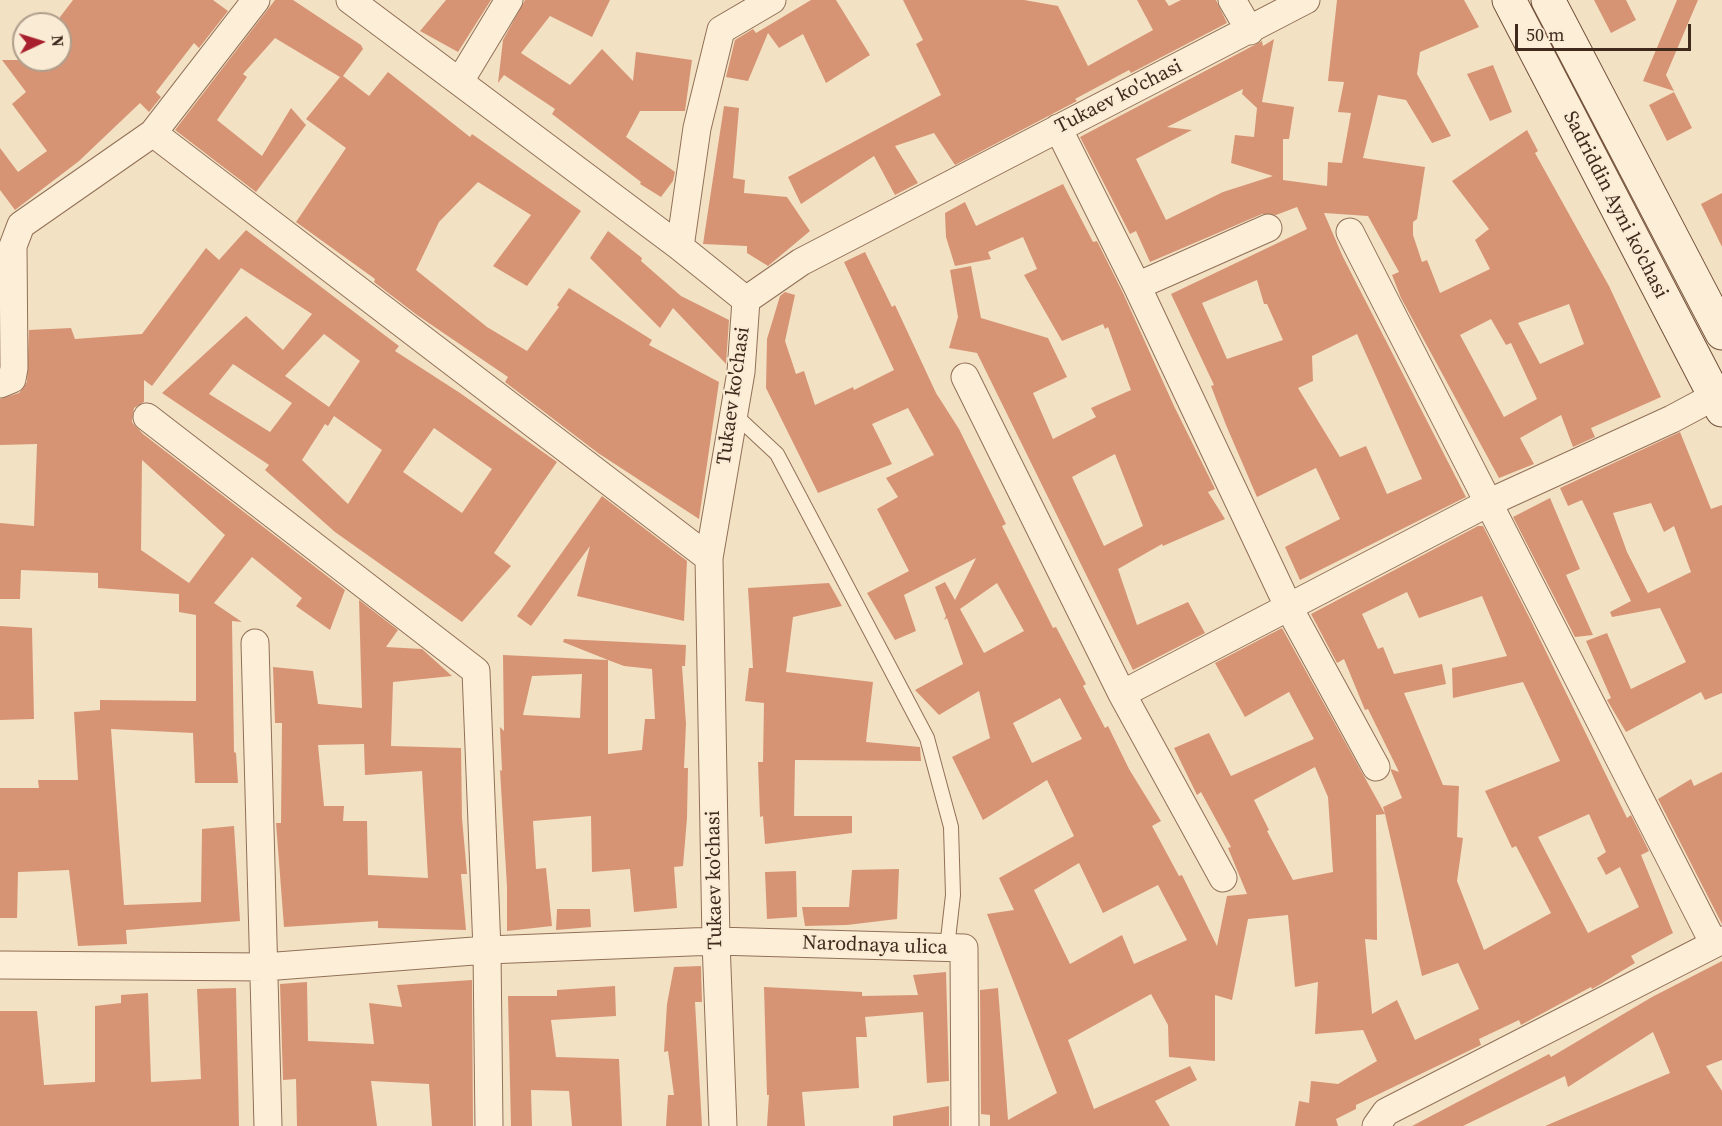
<!DOCTYPE html>
<html>
<head>
<meta charset="utf-8">
<style>
  body { margin:0 }
  #map { position:relative; width:1722px; height:1126px; overflow:hidden; background:#f3e1c3; font-family:"Source Serif 4",serif }
  canvas { display:block }
  .north { position:absolute; left:12px; top:12px; width:60px; height:60px; box-sizing:border-box; background:#faebd4; border:2px solid #af9e8b; border-radius:50%; rotate:86deg; font-size:16px; font-weight:700; line-height:24px; text-align:center; color:#3f2a1d }
  .north::after { content:''; display:block; margin:auto; width:21px; height:27px; background:#a81f2d; clip-path:polygon(50% 0,100% 100%,50% 72%,0 100%) }
  .scale { position:absolute; left:1515px; top:24px; width:176px; height:27px; box-sizing:border-box; border:3px solid #3f2a1d; border-top:0; padding-left:8px; font-size:18px; line-height:21px; white-space:nowrap; color:#3f2a1d; -webkit-text-stroke:4px #faebd4; paint-order:stroke }
</style>
</head>
<body>
<div id="map">
<canvas width="1722" height="1126"></canvas>
<div class="north">N</div>
<div class="scale">50 m</div>
</div>
<script>
const context = document.querySelector('canvas').getContext('2d');
context.lineJoin = 'round';
function fillPath(path, color) {
  context.fillStyle = color;
  context.fill(path, 'evenodd');
}
function toPath(rows) {
  const path = new Path2D();
  for (const r of rows) {
    path.moveTo(r[0], r[1]);
    for (let i = 2; i < r.length; i += 2) path.lineTo(r[i], r[i + 1]);
  }
  return path;
}
function trace(path, color, width, dash) {
  context.strokeStyle = color;
  context.lineWidth = width;
  context.lineCap = dash ? 'butt' : 'round';
  context.setLineDash(dash || []);
  context.stroke(path);
}
function drawText(font, color, halo, rows, align = 'center') {
  context.font = font + ' "Source Serif 4",serif';
  context.lineWidth = 4.5;
  context.setLineDash([]);
  context.textBaseline = 'middle';
  context.strokeStyle = halo;
  context.fillStyle = color;
  for (const [text, x, y, turn = 0] of rows) {
    context.save();
    context.translate(x, y);
    context.rotate((+turn || 0) * Math.PI / 180);
    context.textAlign = isNaN(turn) ? turn : align;
    if (halo) context.strokeText(text, 0, 0);
    context.fillText(text, 0, 0);
    context.restore();
  }
}
fillPath(toPath([
  [73,0,213,0,228,11,199,48,194,43,156,92,161,97,149,112,140,103,79,161,15,210,0,190,0,148,18,172,47,151,12,104,26,92,2,60,60,60,60,17],
  [275,0,293,0,361,45,363,49,343,76,369,96,388,72,470,137,472,134,581,211,527,286,493,266,531,215,478,182,439,222,416,270,487,327,527,351,559,307,557,305,569,288,652,340,649,345,719,382,699,519,598,453,505,382,508,377,417,315,374,282,375,279,296,222,346,148,306,119,340,77,275,38,243,74,247,77,217,120,262,156,291,108,306,125,256,192,175,130],
  [446,0,491,0,458,52,420,31],
  [525,0,610,0,592,37,550,16,521,53,570,85,602,49,633,81,636,52,692,60,685,111,640,111,626,137,675,172,673,181,661,197,640,184,641,182,552,114,555,109,504,75,498,83,503,40],
  [811,0,836,0,870,55,826,83,803,34,779,48,768,33,748,81,726,77,735,40,753,29,756,33],
  [903,0,1024,0,1058,6,1088,66,1153,30,1137,0,1165,0,1169,6,1181,0,1216,0,1227,23,1131,73,1129,70,1075,99,1077,101,955,165,934,133,895,146,918,183,895,195,874,156,801,204,788,177,941,95,916,44,923,40],
  [1337,0,1464,0,1479,27,1420,52,1417,74,1451,136,1432,143,1406,100,1378,95,1363,158,1425,167,1417,219,1413,222,1413,235,1422,262,1427,260,1440,293,1490,269,1475,240,1489,229,1452,181,1527,130,1538,151,1535,153,1609,286,1661,397,1591,428,1595,437,1573,447,1561,415,1520,438,1534,464,1499,478,1401,298,1392,275,1399,272,1368,216,1324,213,1343,257,1466,497,1300,580,1285,547,1340,519,1316,468,1257,497,1226,425,1211,386,1214,385,1171,294,1307,229,1297,207,1276,215,1262,214,1150,262,1136,231,1130,234,1080,137,1262,41,1263,46,1274,39,1262,102,1294,107,1289,139,1283,139,1283,180,1327,186,1328,162,1342,163,1351,113,1338,112,1344,82,1328,81],
  [1243,89,1242,94,1257,108,1254,137,1235,135,1231,163,1273,176,1223,192,1166,220,1136,159,1192,130,1167,127],
  [1257,280,1264,304,1267,304,1283,340,1227,359,1202,303],
  [1569,304,1584,344,1540,364,1518,323],
  [1491,319,1506,345,1511,343,1537,399,1504,417,1460,335],
  [1357,334,1422,479,1387,494,1366,446,1340,457,1298,388,1313,381,1312,356],
  [1594,0,1626,0,1636,20,1611,33],
  [1677,0,1698,0,1666,75,1674,91,1643,81],
  [1493,65,1512,112,1490,121,1467,74],
  [1674,92,1692,128,1667,141,1649,105],
  [724,106,739,108,733,178,745,180,744,193,787,197,810,231,768,266,747,253,747,246,703,244],
  [1063,184,1093,242,1097,241,1123,293,1174,406,1215,489,1208,492,1225,519,1163,546,1162,544,1118,569,1137,625,1188,602,1205,633,1133,670,977,353,949,348,958,317,950,270,971,266,981,318,1048,338,1067,377,1033,393,1053,439,1096,417,1091,408,1131,390,1108,327,1105,329,1103,324,1062,341,1024,275,1037,269,1023,237,988,252,991,259,955,266,946,237,945,213,965,202,976,226],
  [1115,454,1143,526,1104,546,1072,477],
  [1722,193,1722,247,1701,204],
  [246,230,399,346,395,351,460,393,557,462,494,553,511,566,462,622,335,532,265,470,269,465,162,393,246,316,283,350,312,314,241,268,152,386,144,380,144,402,134,408,132,422,143,434,345,590,330,630,296,606,302,598,252,557,214,603,242,622,232,621,234,752,236,753,238,783,195,783,193,733,111,729,124,905,201,902,202,829,234,826,240,921,126,930,127,944,78,946,69,870,18,872,17,918,0,918,0,788,39,788,38,780,78,780,74,712,100,710,100,700,196,701,196,615,179,612,179,594,98,588,98,573,21,570,20,599,0,599,0,523,34,526,37,444,0,445,0,399,19,393,27,382,29,330,71,328,75,339,142,334,206,248,219,260],
  [324,334,360,361,329,407,285,376],
  [233,364,292,403,270,432,209,394],
  [334,416,382,450,348,504,302,460,325,424,328,426],
  [434,428,492,469,462,513,403,472],
  [142,460,225,535,189,583,141,550],
  [608,231,642,258,641,261,681,296,729,320,726,364,673,308,660,328,590,258],
  [865,252,892,307,895,305,936,393,959,429,1006,524,1002,526,1053,628,1056,627,1086,684,1083,686,1105,728,1108,726,1129,769,1161,821,1152,826,1179,876,1182,875,1217,946,1227,896,1247,894,1228,848,1231,847,1201,792,1197,795,1174,748,1209,733,1231,776,1314,739,1289,692,1245,717,1215,663,1282,628,1385,814,1383,807,1402,798,1391,771,1391,769,1399,772,1368,709,1365,710,1344,659,1337,663,1311,614,1478,526,1483,526,1533,625,1627,818,1631,815,1649,851,1641,855,1673,933,1631,956,1635,963,1599,985,1592,989,1591,987,1521,1025,1519,1020,1479,1039,1481,1045,1356,1105,1356,1109,1336,1119,1338,1126,1295,1126,1299,1101,1309,1103,1311,1081,1338,1084,1377,1061,1363,1030,1315,1034,1318,982,1295,987,1288,915,1248,919,1232,1000,1215,995,1215,1061,1169,1057,1168,1025,1151,994,1068,1040,1094,1109,1190,1066,1197,1080,1155,1101,1170,1126,990,1126,990,1115,981,1114,980,990,998,988,1008,1120,1057,1093,987,914,1014,910,999,878,1074,836,1047,780,983,820,952,757,990,738,979,691,939,715,915,690,963,664,947,618,944,620,946,616,935,587,945,582,955,600,976,558,904,595,916,631,895,640,867,593,909,571,877,509,898,497,886,478,934,455,908,408,872,424,892,464,818,493,766,388,767,339,780,296,785,292,795,295,785,341,796,374,804,371,815,405,853,387,854,390,894,370,844,262],
  [997,583,1024,631,984,653,960,609],
  [1407,592,1419,618,1482,596,1507,656,1452,668,1453,698,1523,682,1560,761,1485,791,1512,848,1516,846,1551,913,1484,950,1457,881,1463,838,1457,837,1459,786,1443,785,1404,693,1446,684,1442,664,1394,674,1383,647,1378,649,1362,614],
  [1060,698,1082,739,1032,763,1013,723],
  [1315,767,1328,797,1333,872,1293,880,1267,831,1269,830,1254,800],
  [1385,814,1422,976,1458,963,1479,1009,1415,1040,1397,1000,1372,1014,1365,939,1377,940,1376,815],
  [1589,814,1606,852,1597,858,1606,875,1620,867,1639,907,1588,933,1538,837],
  [1079,863,1103,913,1158,885,1187,940,1134,964,1122,935,1070,964,1034,890],
  [1680,432,1711,509,1722,505,1722,693,1705,700,1701,692,1626,732,1607,700,1611,698,1586,641,1607,633,1631,689,1686,662,1660,608,1612,617,1610,612,1631,601,1582,500,1568,506,1560,488],
  [1651,503,1664,532,1674,526,1691,572,1648,593,1627,552,1613,513],
  [602,496,687,561,684,621,577,596,590,546,531,626,517,616],
  [1550,498,1580,569,1566,575,1593,635,1575,637,1513,517],
  [829,583,842,606,793,617,786,672,873,682,866,742,920,747,921,761,795,760,794,816,852,816,852,833,765,844,763,816,760,817,758,762,763,762,764,703,745,701,749,668,753,668,748,588],
  [359,600,398,630,386,647,422,649,452,676,393,682,391,746,461,748,462,818,467,874,461,874,466,930,378,928,378,921,284,927,276,823,281,823,282,723,275,723,273,667,313,671,318,704,362,708],
  [364,744,365,775,422,771,428,878,368,875,367,821,343,821,344,806,324,806,318,745],
  [0,626,32,628,34,719,0,720],
  [564,639,686,645,685,666,682,666,686,724,684,768,688,768,687,818,683,866,674,867,677,908,634,912,630,869,592,872,591,816,533,821,536,869,546,868,552,926,507,931,507,887,500,770,502,771,500,727,504,731,503,655,608,660,563,642],
  [608,660,624,666,652,669,655,719,645,719,642,750,608,754],
  [582,674,580,718,523,715,532,676],
  [1722,772,1722,924,1658,799,1691,779,1694,786],
  [899,869,897,919,847,925,805,926,802,907,849,907,852,870],
  [796,871,797,917,767,919,765,872],
  [557,909,590,909,591,927,556,930],
  [1722,961,1722,1060,1706,1066,1722,1091,1722,1126,1545,1126,1670,1073,1653,1032,1568,1087,1565,1076,1463,1126,1412,1126,1549,1054,1551,1057,1652,997],
  [701,966,702,1002,695,1002,702,1126,666,1126,668,1095,674,1095,668,1051,664,1052,667,1004,674,967],
  [946,972,949,1081,927,1083,923,1012,865,1017,867,1037,856,1037,859,1088,802,1092,805,1126,767,1126,769,1095,767,1095,764,987,862,992,862,996,918,995,913,975],
  [472,980,473,1126,432,1126,429,1084,371,1081,377,1126,297,1126,296,1079,283,1080,280,984,307,982,308,1041,374,1044,369,1003,402,1007,397,985],
  [615,986,616,1016,551,1020,556,1057,619,1059,622,1126,572,1126,569,1091,531,1090,532,1126,511,1126,508,996,557,996,557,990],
  [236,988,239,1126,0,1126,0,1011,37,1011,44,1085,95,1082,95,1006,121,1003,121,995,148,993,151,1082,201,1079,197,989],
  [949,1106,949,1126,893,1126,893,1116]
]), '#d69475');
const lane = toPath([
  [733,413,777,454,927,738,951,827,953,895,947,948]
]);
const street = toPath([
  [350,0,680,247,746,300],
  [1232,0,1250,31],
  [460,81,509,0],
  [1058,128,1137,286,1288,606,1376,767],
  [153,133,709,558],
  [1350,232,1714,944],
  [680,247,697,128,721,30,772,0],
  [1137,286,1268,228],
  [965,377,1122,694,1223,878],
  [0,384,12,379,14,368,13,246,21,225,153,133,256,0],
  [147,417,476,671,487,950,489,1126],
  [255,643,268,1126],
  [1122,694,1488,503,1672,419,1715,396],
  [0,965,264,967,487,950,716,941,964,948,965,1126],
  [723,1126,716,941,709,558,741,372,746,300,801,262,1306,0],
  [1376,1126,1386,1112,1722,940]
]);
const secondary = toPath([
  [1509,0,1722,410],
  [1548,0,1722,333]
]);
trace(lane, '#917057', 16);
trace(street, '#917057', 29);
trace(secondary, '#73513a', 35);
trace(lane, '#fdeed8', 14);
trace(street, '#fdeed8', 27);
trace(secondary, '#fdeed8', 33);
drawText('20px', '#3f2a1d', '#faebd4', [
  ["Tukaev ko'chasi",1119,97,-27],
  ["Sadriddin Ayni ko'chasi",1615,205,63],
  ["Tukaev ko'chasi",734,396,-82],
  ["Tukaev ko'chasi",715,880,-91],
  ["Narodnaya ulica",875,946,2]
]);
</script>
</body>
</html>
